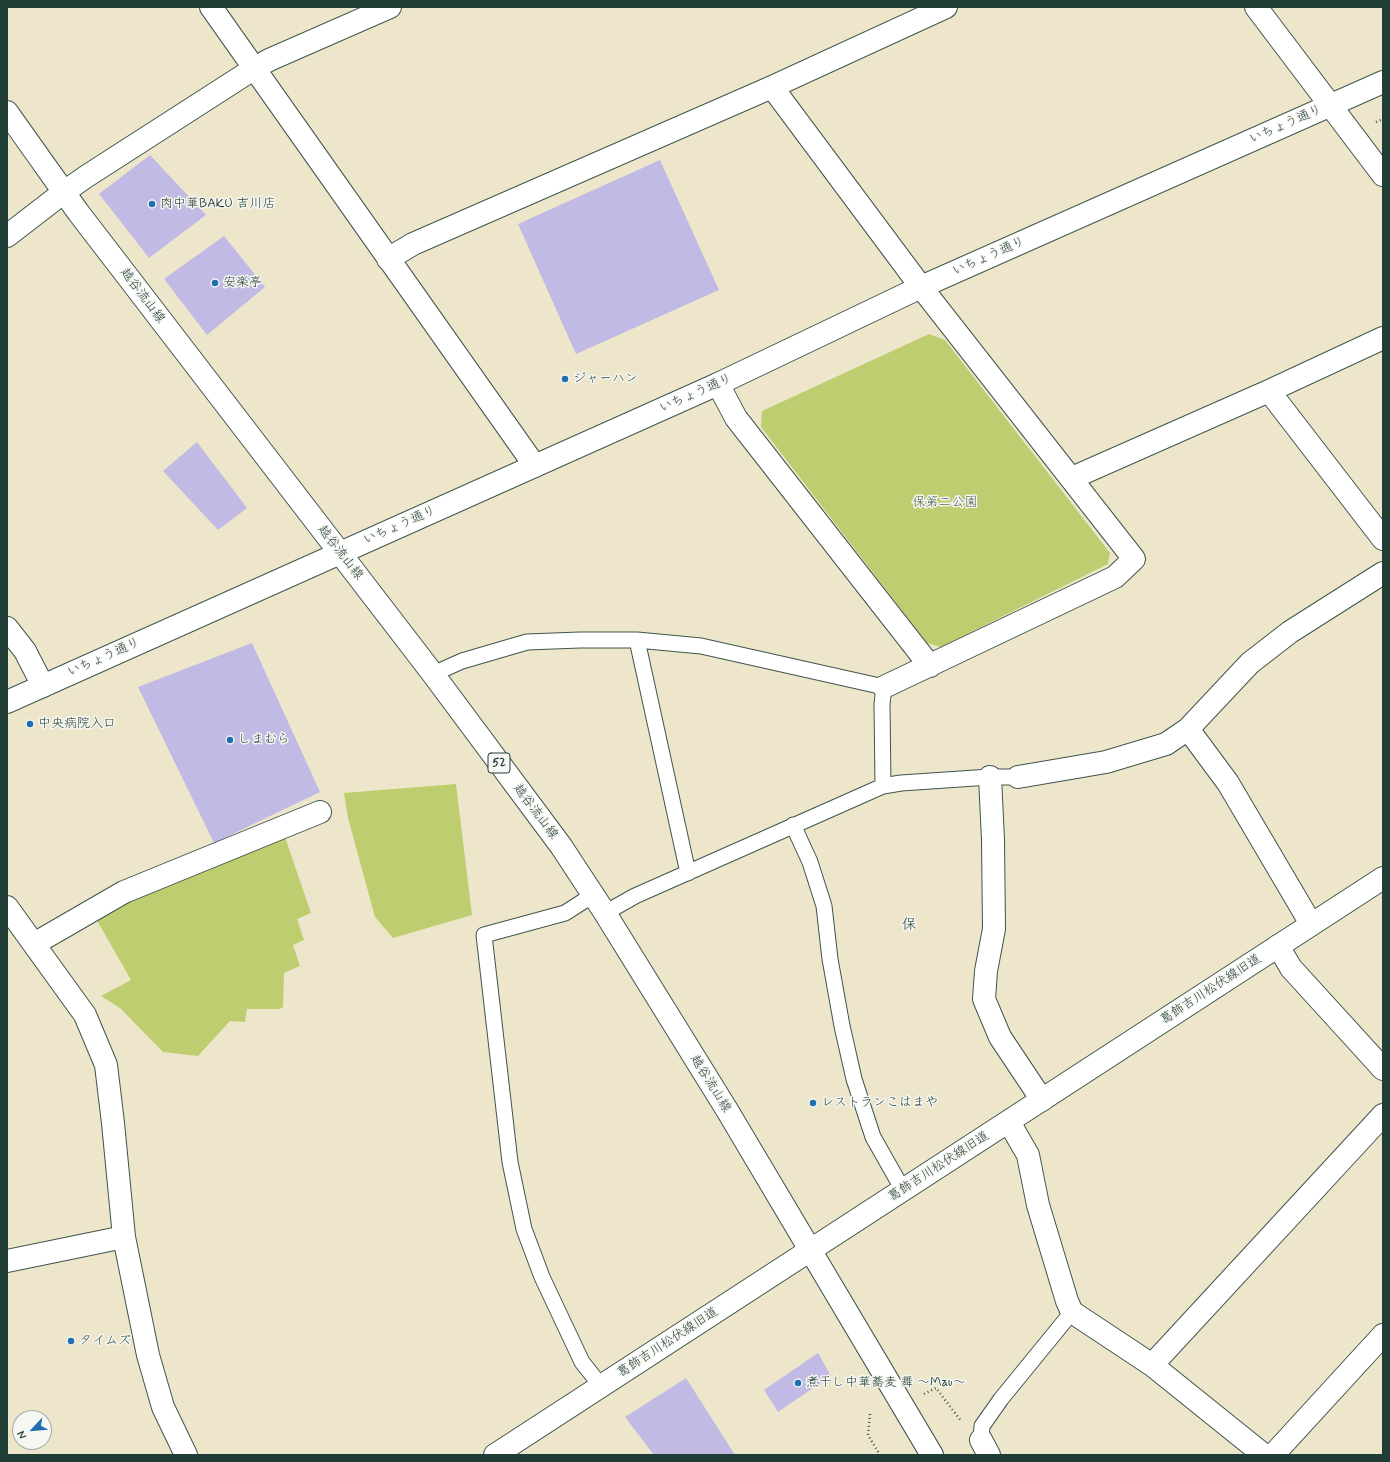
<!DOCTYPE html>
<html>
<head>
<meta charset="utf-8">
<style>
  body { margin:0 }
  #map { position:relative; width:1390px; height:1462px; overflow:hidden; background:#eee6cb; font-family:Mynerve,sans-serif }
  canvas { display:block }
  .frame { position:absolute; inset:0; border:8px solid #1f3d34; pointer-events:none }
  .north { position:absolute; left:12px; top:1410px; width:40px; height:40px; box-sizing:border-box; background:#f6f6f2; border:1px solid #a0aca6; border-radius:50%; rotate:244deg; font-size:11px; font-weight:700; line-height:16px; text-align:center; color:#1f3d34 }
  .north::after { content:''; display:block; margin:auto; width:14px; height:18px; background:#1f6fb2; clip-path:polygon(50% 0,100% 100%,50% 72%,0 100%) }
</style>
</head>
<body>
<div id="map">
<canvas width="1390" height="1462"></canvas>
<div class="frame"></div>
<div class="north">N</div>
</div>
<script>
const context = document.querySelector('canvas').getContext('2d');
context.lineJoin = 'round';
function fillPath(path, color) {
  context.fillStyle = color;
  context.fill(path, 'evenodd');
}
function toPath(rows) {
  const path = new Path2D();
  for (const r of rows) {
    path.moveTo(r[0], r[1]);
    for (let i = 2; i < r.length; i += 2) path.lineTo(r[i], r[i + 1]);
  }
  return path;
}
function trace(path, color, width, dash) {
  context.strokeStyle = color;
  context.lineWidth = width;
  context.lineCap = dash ? 'butt' : 'round';
  context.setLineDash(dash || []);
  context.stroke(path);
}
function drawText(font, color, halo, rows, align = 'center') {
  context.font = font + ' Mynerve,"Klee One",sans-serif';
  context.lineWidth = 3;
  context.setLineDash([]);
  context.textBaseline = 'middle';
  context.strokeStyle = halo;
  context.fillStyle = color;
  for (const [text, x, y, turn = 0] of rows) {
    context.save();
    context.translate(x, y);
    context.rotate((+turn || 0) * Math.PI / 180);
    context.textAlign = isNaN(turn) ? turn : align;
    if (halo) context.strokeText(text, 0, 0);
    context.fillText(text, 0, 0);
    context.restore();
  }
}
fillPath(toPath([
  [929,334,945,340,1110,553,1108,564,941,647,927,643,761,427,762,411],
  [456,784,472,915,393,938,375,917,348,818,344,793],
  [285,837,311,913,297,919,304,940,293,945,300,966,284,973,283,1007,279,1009,247,1009,245,1022,230,1021,198,1056,163,1052,120,1008,101,996,131,980,95,917,128,899]
]), '#becd6f');
fillPath(toPath([
  [150,155,206,215,149,258,99,194],
  [660,160,719,290,576,354,518,224],
  [224,236,265,287,207,335,164,279],
  [197,442,247,508,218,530,163,471],
  [252,643,320,792,214,843,138,687],
  [818,1353,831,1376,778,1412,764,1390],
  [686,1378,735,1455,654,1455,625,1417]
]), '#c0bae5');
const service = toPath([
  [637,640,688,873],
  [433,674,462,661,527,642,580,640,637,640,701,646,884,687,882,704,883,786],
  [793,825,810,862,824,906,830,959,842,1026,854,1079,873,1137,903,1190],
  [593,895,565,913,484,935,510,1162,524,1229,542,1277,582,1362,601,1386],
  [605,913,635,896,883,786,901,783,990,777,1018,777],
  [981,1440,982,1426,1001,1399,1072,1312]
]);
const minor = toPath([
  [211,7,535,466],
  [772,87,921,287,1134,559,1115,577,884,687],
  [7,236,64,192,87,176,255,68,269,60,390,7],
  [388,259,413,244,772,87,946,7],
  [718,384,736,418,930,666],
  [1269,391,1383,539],
  [1072,478,1269,391,1383,338],
  [7,628,25,651,43,686],
  [1188,729,1228,783,1311,924],
  [990,777,993,840,994,929,986,971,984,999,1000,1037,1042,1100],
  [1018,777,1106,762,1166,744,1188,729,1250,663,1290,632,1383,573],
  [7,907,85,1015,106,1065,113,1123,124,1237,148,1355,163,1407,186,1455],
  [34,944,124,892,320,812],
  [1278,946,1291,968,1383,1069],
  [1009,1122,1028,1155,1038,1205,1067,1301,1072,1312,1152,1365,1264,1455],
  [7,1261,124,1237],
  [1152,1365,1383,1115],
  [981,1440,989,1455],
  [1273,1455,1383,1335]
]);
const tertiary = toPath([
  [1256,7,1383,175],
  [7,702,718,384,921,287,1383,82],
  [495,1455,1383,878]
]);
const primary = toPath([
  [7,112,78,212,433,674,561,846,605,913,727,1110,932,1455]
]);
trace(service, '#3e564b', 17);
trace(minor, '#3e564b', 24);
trace(tertiary, '#3e564b', 24);
trace(primary, '#3e564b', 24);
trace(toPath([
  [1376,122,1383,119],
  [924,1394,936,1388,961,1421],
  [870,1414,868,1435,880,1455]
]), '#3e564b', 2.5, [1, 3]);
trace(service, '#fff', 15);
trace(minor, '#fff', 22);
trace(tertiary, '#fff', 22);
trace(primary, '#fff', 22);
for (const [x, y, r, color] of [
  [152,204,4,"#1f6fb2"],
  [215,283,4,"#1f6fb2"],
  [565,379,4,"#1f6fb2"],
  [30,724,4,"#1f6fb2"],
  [230,740,4,"#1f6fb2"],
  [813,1103,4,"#1f6fb2"],
  [71,1341,4,"#1f6fb2"],
  [798,1383,4,"#1f6fb2"]
]) {
  const dot = new Path2D();
  dot.arc(x, y, r, 0, 2 * Math.PI);
  context.fillStyle = color;
  context.fill(dot);
  trace(dot, '#f6f6f2', 1.5);
}
for (const [x, y, w] of [
  [499,763,22]
]) {
  const box = new Path2D();
  box.roundRect(x - w / 2, y - 10, w, 20, 3);
  context.fillStyle = '#f6f6f2';
  context.fill(box);
  trace(box, '#1f3d34', 1);
}
drawText('bold 12px', '#1f3d34', null, [
  ["52",499,763]
]);
drawText('13px', '#1f3d34', '#f6f6f2', [
  ["いちょう通り",1286,125,-24],
  ["いちょう通り",989,257,-24],
  ["越谷流山線",142,296,53],
  ["いちょう通り",696,394,-24],
  ["いちょう通り",400,526,-24],
  ["越谷流山線",340,553,52],
  ["いちょう通り",104,658,-24],
  ["越谷流山線",535,812,53],
  ["葛飾吉川松伏線旧道",1211,990,-33],
  ["越谷流山線",710,1084,58],
  ["葛飾吉川松伏線旧道",939,1167,-33],
  ["葛飾吉川松伏線旧道",668,1343,-33]
]);
drawText('13px', '#1f3d34', '#f6f6f2', [
  ["肉中華BAKU 吉川店",160,204],
  ["安楽亭",223,283],
  ["ジャーハン",573,379],
  ["中央病院入口",38,724],
  ["しまむら",238,740],
  ["レストランこはまや",821,1103],
  ["タイムズ",79,1341],
  ["煮干し中華蕎麦 舞 〜Mau〜",806,1383]
], 'left');
drawText('13px', '#3f5a40', '#f6f6f2', [
  ["保第二公園",945,503]
]);
drawText('15px', '#1f3d34', '#f6f6f2', [
  ["保",909,926]
]);
</script>
</body>
</html>
